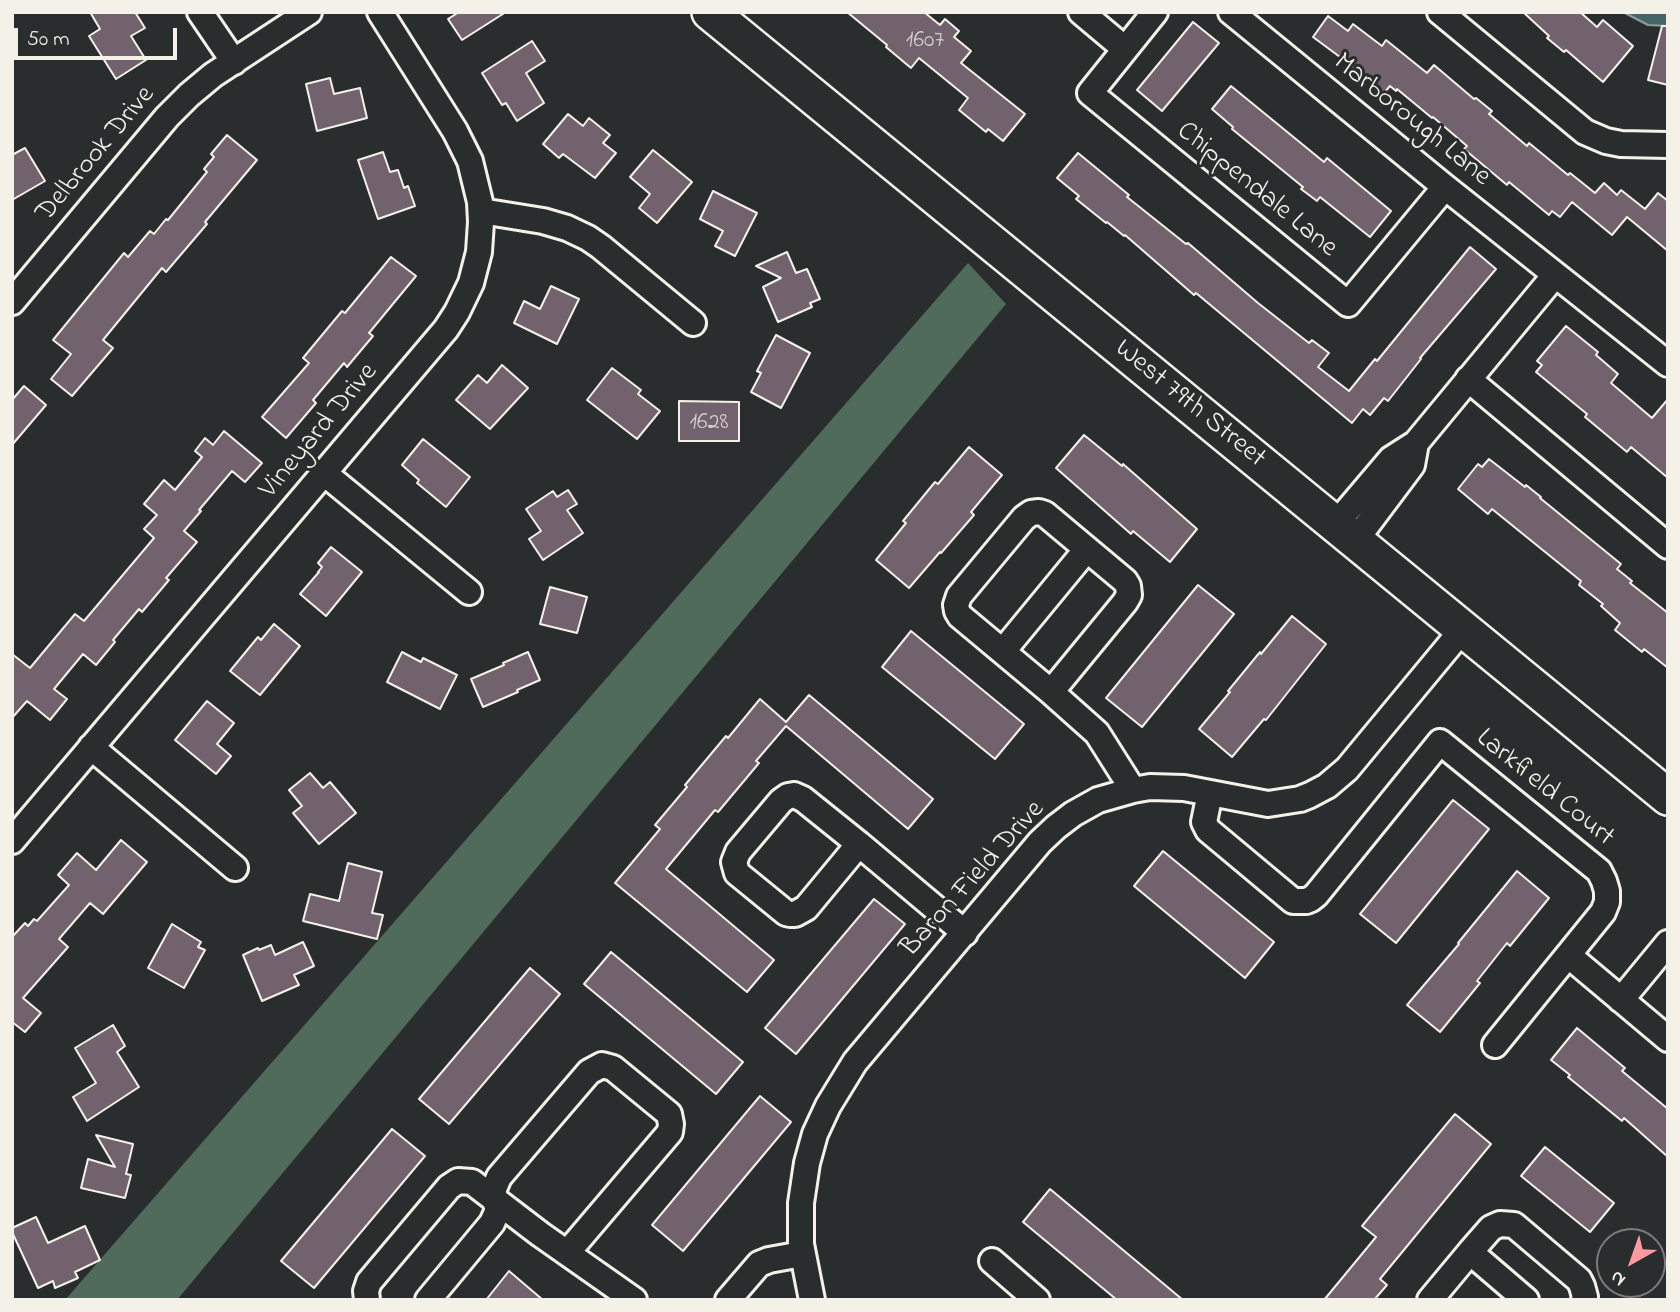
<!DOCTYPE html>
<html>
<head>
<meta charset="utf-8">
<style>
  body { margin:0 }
  #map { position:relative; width:1680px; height:1312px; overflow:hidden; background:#2a2d2e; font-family:"Indie Flower",sans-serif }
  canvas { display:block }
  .frame { position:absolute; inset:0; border:14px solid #f4f1e8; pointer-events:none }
  .north { position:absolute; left:1596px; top:1228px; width:70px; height:70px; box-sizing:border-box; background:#2a2d2e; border:2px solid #7b7b78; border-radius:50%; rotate:220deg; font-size:19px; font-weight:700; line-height:28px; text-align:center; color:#f4f1e8 }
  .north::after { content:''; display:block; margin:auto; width:24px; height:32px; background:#ff9aa2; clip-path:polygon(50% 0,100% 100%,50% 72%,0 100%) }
  .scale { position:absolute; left:14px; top:28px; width:163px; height:32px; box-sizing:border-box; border:4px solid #f4f1e8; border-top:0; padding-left:9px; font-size:21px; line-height:24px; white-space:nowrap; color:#f4f1e8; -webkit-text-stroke:5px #2a2d2e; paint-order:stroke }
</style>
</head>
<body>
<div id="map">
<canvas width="1680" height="1312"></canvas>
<div class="frame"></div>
<div class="north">N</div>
<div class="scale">50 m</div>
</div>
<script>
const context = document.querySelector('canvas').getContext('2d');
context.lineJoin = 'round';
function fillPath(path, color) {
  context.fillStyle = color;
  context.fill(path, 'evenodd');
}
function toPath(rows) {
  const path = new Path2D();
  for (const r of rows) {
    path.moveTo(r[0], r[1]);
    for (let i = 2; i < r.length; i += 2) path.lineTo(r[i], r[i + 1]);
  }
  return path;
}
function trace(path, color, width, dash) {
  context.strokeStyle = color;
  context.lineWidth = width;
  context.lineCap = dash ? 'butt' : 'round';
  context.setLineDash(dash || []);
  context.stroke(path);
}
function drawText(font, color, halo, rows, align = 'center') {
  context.font = font + ' "Indie Flower",sans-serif';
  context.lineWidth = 6;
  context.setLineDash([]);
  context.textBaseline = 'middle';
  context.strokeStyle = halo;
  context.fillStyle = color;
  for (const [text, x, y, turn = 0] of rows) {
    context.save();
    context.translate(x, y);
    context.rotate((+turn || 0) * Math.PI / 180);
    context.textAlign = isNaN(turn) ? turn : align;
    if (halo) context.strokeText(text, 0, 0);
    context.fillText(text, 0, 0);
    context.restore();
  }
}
fillPath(toPath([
  [968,263,1006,304,177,1300,65,1300]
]), '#506b5b');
const water = toPath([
  [1623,12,1668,12,1668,26,1648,25,1623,12]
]);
fillPath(water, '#466567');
trace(water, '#8c9d9b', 2);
const building = toPath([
  [90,12,135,12,145,28,131,36,146,60,116,79,89,36,100,29,90,12],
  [459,12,506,12,462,40,448,19,459,12],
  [847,12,924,12,940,25,945,19,959,31,954,37,971,51,961,63,1025,114,1003,141,988,129,986,132,959,110,968,98,919,58,911,68,886,47,887,45,847,12],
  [1523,12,1580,12,1597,27,1603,20,1633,46,1603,82,1566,50,1564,52,1547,38,1549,36,1523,12],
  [1328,16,1348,31,1353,24,1382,46,1386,40,1427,73,1434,65,1474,99,1476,98,1492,111,1489,114,1527,146,1529,143,1568,175,1570,173,1595,193,1604,183,1617,195,1621,190,1645,209,1658,193,1668,201,1668,251,1627,217,1612,235,1572,202,1560,217,1552,211,1549,215,1509,182,1507,185,1464,149,1467,146,1433,117,1432,118,1397,89,1396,91,1390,86,1384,93,1344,60,1313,37,1328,16],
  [1193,22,1219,43,1162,111,1137,90,1193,22],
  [1662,26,1668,26,1668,85,1648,80,1662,26],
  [532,41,545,61,526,73,544,103,517,121,506,103,502,105,482,73,532,41],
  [330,78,334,94,360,88,367,118,317,131,306,84,330,78],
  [1231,86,1324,162,1327,158,1391,211,1370,237,1320,197,1317,201,1301,189,1303,187,1232,129,1233,127,1212,109,1231,86],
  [568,114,583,126,589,118,610,135,603,143,616,153,595,178,563,154,559,158,543,144,568,114],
  [227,135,257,160,205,222,207,224,166,272,162,268,103,340,113,348,72,396,51,379,71,354,53,340,124,253,128,257,150,231,154,234,166,219,168,220,207,172,204,169,214,157,211,154,227,135],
  [25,148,45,181,12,200,12,155,25,148],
  [653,150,692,182,657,223,639,208,650,194,630,177,653,150],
  [383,152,390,172,398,170,404,188,408,186,415,206,378,219,358,160,383,152],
  [1078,153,1129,195,1127,197,1186,244,1188,243,1258,303,1309,343,1312,340,1329,353,1318,367,1349,391,1375,359,1377,361,1470,247,1496,269,1420,358,1421,359,1388,401,1384,398,1370,415,1363,409,1352,423,1196,293,1194,295,1125,235,1124,236,1107,222,1106,223,1076,199,1079,196,1057,178,1078,153],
  [713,191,757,213,735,256,715,246,723,231,700,219,713,191],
  [787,252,796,273,807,269,820,299,810,303,812,307,778,322,763,287,781,278,756,266,787,252],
  [391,257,416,276,369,333,373,336,347,367,344,363,313,400,316,403,286,438,262,417,309,363,303,358,342,311,345,313,391,257],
  [551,286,579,299,557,344,514,323,524,301,540,309,551,286],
  [1566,326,1598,352,1596,355,1618,374,1611,383,1652,418,1668,399,1668,478,1631,447,1627,452,1585,417,1587,414,1536,372,1542,365,1537,361,1566,326],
  [776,335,810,353,781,408,751,392,761,373,757,371,776,335],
  [502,365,528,388,490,429,456,400,478,375,487,383,502,365],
  [612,368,641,390,638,394,660,411,637,439,587,400,612,368],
  [24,386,46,405,12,445,12,400,24,386],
  [679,401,739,402,739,441,679,441,679,401],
  [224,431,262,463,245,482,232,471,199,510,201,511,184,531,197,542,166,578,169,580,142,612,139,609,113,640,115,642,96,665,83,654,54,689,67,699,50,720,27,701,12,718,12,654,30,668,75,614,84,621,154,538,144,529,157,515,144,504,164,480,175,490,202,457,195,451,205,438,213,445,224,431],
  [1084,435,1122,466,1123,464,1197,529,1170,562,1133,531,1131,534,1056,468,1084,435],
  [423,439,470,477,446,507,417,483,419,480,402,465,423,439],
  [969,447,1002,475,971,512,974,515,941,553,940,552,909,588,876,560,906,523,903,521,935,482,938,484,969,447],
  [1489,459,1525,487,1526,485,1541,497,1540,498,1621,564,1617,569,1632,581,1630,583,1668,613,1668,668,1644,649,1642,652,1615,630,1620,623,1601,606,1603,604,1579,585,1581,581,1492,509,1488,514,1458,489,1478,464,1482,467,1489,459],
  [568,490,577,504,567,510,583,533,543,560,529,539,541,531,526,509,553,491,557,497,568,490],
  [331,547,362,572,326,616,300,594,319,572,318,572,322,567,318,563,331,547],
  [1198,585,1234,614,1142,727,1106,698,1198,585],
  [550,587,587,597,577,633,540,624,550,587],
  [1292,616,1326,644,1266,720,1264,719,1232,757,1199,729,1230,692,1228,691,1260,652,1261,654,1292,616],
  [274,624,300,646,260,695,230,671,258,637,261,640,274,624],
  [911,631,1024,724,995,759,882,667,911,631],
  [402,652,421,662,423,658,457,675,440,709,387,682,402,652],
  [528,652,540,680,517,690,518,692,483,707,471,679,504,665,503,663,528,652],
  [809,695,933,799,908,829,786,726,756,761,759,763,718,812,715,810,666,869,774,960,747,992,615,883,660,829,655,825,687,787,685,785,726,736,728,738,760,699,786,722,809,695],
  [207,701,234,723,217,744,231,756,216,774,175,740,207,701],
  [310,773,323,788,330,782,356,813,319,844,293,813,302,806,289,790,310,773],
  [1453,800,1489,829,1396,943,1360,914,1453,800],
  [121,840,147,862,103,914,90,903,59,939,68,947,23,998,41,1013,25,1032,12,1022,12,937,25,923,28,926,34,919,37,921,69,885,58,875,77,853,96,870,121,840],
  [1163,851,1274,942,1245,978,1134,886,1163,851],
  [348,863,382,872,372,913,383,915,377,939,303,921,310,894,339,901,348,863],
  [1517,871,1549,898,1510,946,1507,943,1477,981,1480,983,1440,1032,1407,1005,1459,944,1458,943,1517,871],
  [874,899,905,924,796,1054,765,1028,874,899],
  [172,924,201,942,198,947,205,950,184,988,148,968,172,924],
  [303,942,314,966,294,975,299,985,262,1001,243,955,258,948,259,950,271,945,275,955,303,942],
  [611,952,743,1062,716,1094,584,984,611,952],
  [530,968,560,994,449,1124,419,1099,530,968],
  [113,1025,125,1046,117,1052,139,1087,87,1121,73,1097,96,1083,75,1048,113,1025],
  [1577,1028,1625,1068,1622,1071,1668,1109,1668,1157,1624,1118,1622,1121,1568,1077,1570,1075,1551,1060,1577,1028],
  [760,1096,791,1122,683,1251,652,1225,760,1096],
  [1455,1114,1491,1144,1380,1279,1387,1285,1374,1300,1324,1300,1376,1237,1362,1226,1455,1114],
  [392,1129,425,1156,314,1288,281,1261,392,1129],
  [96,1135,133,1144,126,1174,131,1175,125,1198,81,1188,88,1159,115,1167,96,1135],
  [1545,1147,1614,1203,1590,1232,1521,1176,1545,1147],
  [1050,1189,1183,1300,1117,1300,1023,1222,1050,1189],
  [36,1217,48,1243,85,1226,100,1260,75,1272,78,1278,55,1288,53,1281,38,1288,12,1232,12,1228,36,1217],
  [509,1271,543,1300,486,1300,509,1271]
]);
fillPath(building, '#72626e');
trace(building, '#f4f1e8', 2);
const minor = toPath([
  [200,12,234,62],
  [1081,12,1125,49],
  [1155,12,1090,93,1348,304,1445,187],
  [1231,12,1445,187,1668,364],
  [1440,12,1585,132,1606,141,1621,144,1668,145],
  [481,211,543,221,567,228,588,238,601,247,693,323],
  [12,302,167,117,189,95,213,75,309,12],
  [1468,379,1668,546],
  [324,473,469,592],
  [1039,512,1045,514,1125,581,1128,586,1129,595,1125,602,1051,692,960,616,957,611,956,605,959,596,1024,518,1031,513,1039,512],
  [1335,525,1391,459,1416,443,1555,275],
  [1355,541,1412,465,1416,443],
  [1003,651,1087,549],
  [1051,692,1097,733,1133,790],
  [91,747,235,868],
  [1210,793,1204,822,1208,830,1293,901,1306,901,1311,899,1316,895,1440,742,1599,871,1604,881,1607,891,1607,902,1603,912,1495,1045],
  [794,795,803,799,859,844,806,908,795,914,790,914,786,913,737,873,734,862,738,852,781,801,788,796,794,795],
  [12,841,446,329,457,312,471,283,479,252,481,222,480,202,470,161,455,131,380,12],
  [859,844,965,933],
  [1568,955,1668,1039],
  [1621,1000,1668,943],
  [992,1261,1037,1300],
  [367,1300,366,1291,369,1282,449,1187,458,1181,472,1182,540,1234,634,1300],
  [428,1300,492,1223,497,1212,497,1206,494,1199,494,1189,499,1177,589,1072,602,1065,613,1068,669,1114,671,1124,670,1132,567,1253],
  [728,1300,759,1264,769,1260,802,1254],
  [812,1300,801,1244,801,1203,807,1163,815,1134,828,1106,855,1062,1040,842,1056,827,1073,814,1098,800,1133,790,1150,787,1184,788,1268,804,1300,799,1310,795,1327,786,1347,769,1463,629],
  [1430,1300,1470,1252],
  [1526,1300,1470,1252,1491,1228,1500,1224,1514,1225,1579,1280,1582,1286,1585,1297,1584,1300]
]);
const secondary = toPath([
  [710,12,1668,797]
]);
trace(minor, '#f4f1e8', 30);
trace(secondary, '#f4f1e8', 40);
trace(minor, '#2a2d2e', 24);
trace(secondary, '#2a2d2e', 35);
drawText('24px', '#d4cdca', null, [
  ["1607",925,42],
  ["1628",709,424]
]);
drawText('28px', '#f4f1e8', '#2a2d2e', [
  ["Marborough Lane",1411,121,39],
  ["Delbrook Drive",97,155,-50],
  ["Chippendale Lane",1256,191,39],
  ["West 79th Street",1189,405,39],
  ["Vineyard Drive",320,432,-50],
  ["Larkfield Court",1544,789,39],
  ["Baron Field Drive",974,880,-48]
]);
</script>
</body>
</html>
